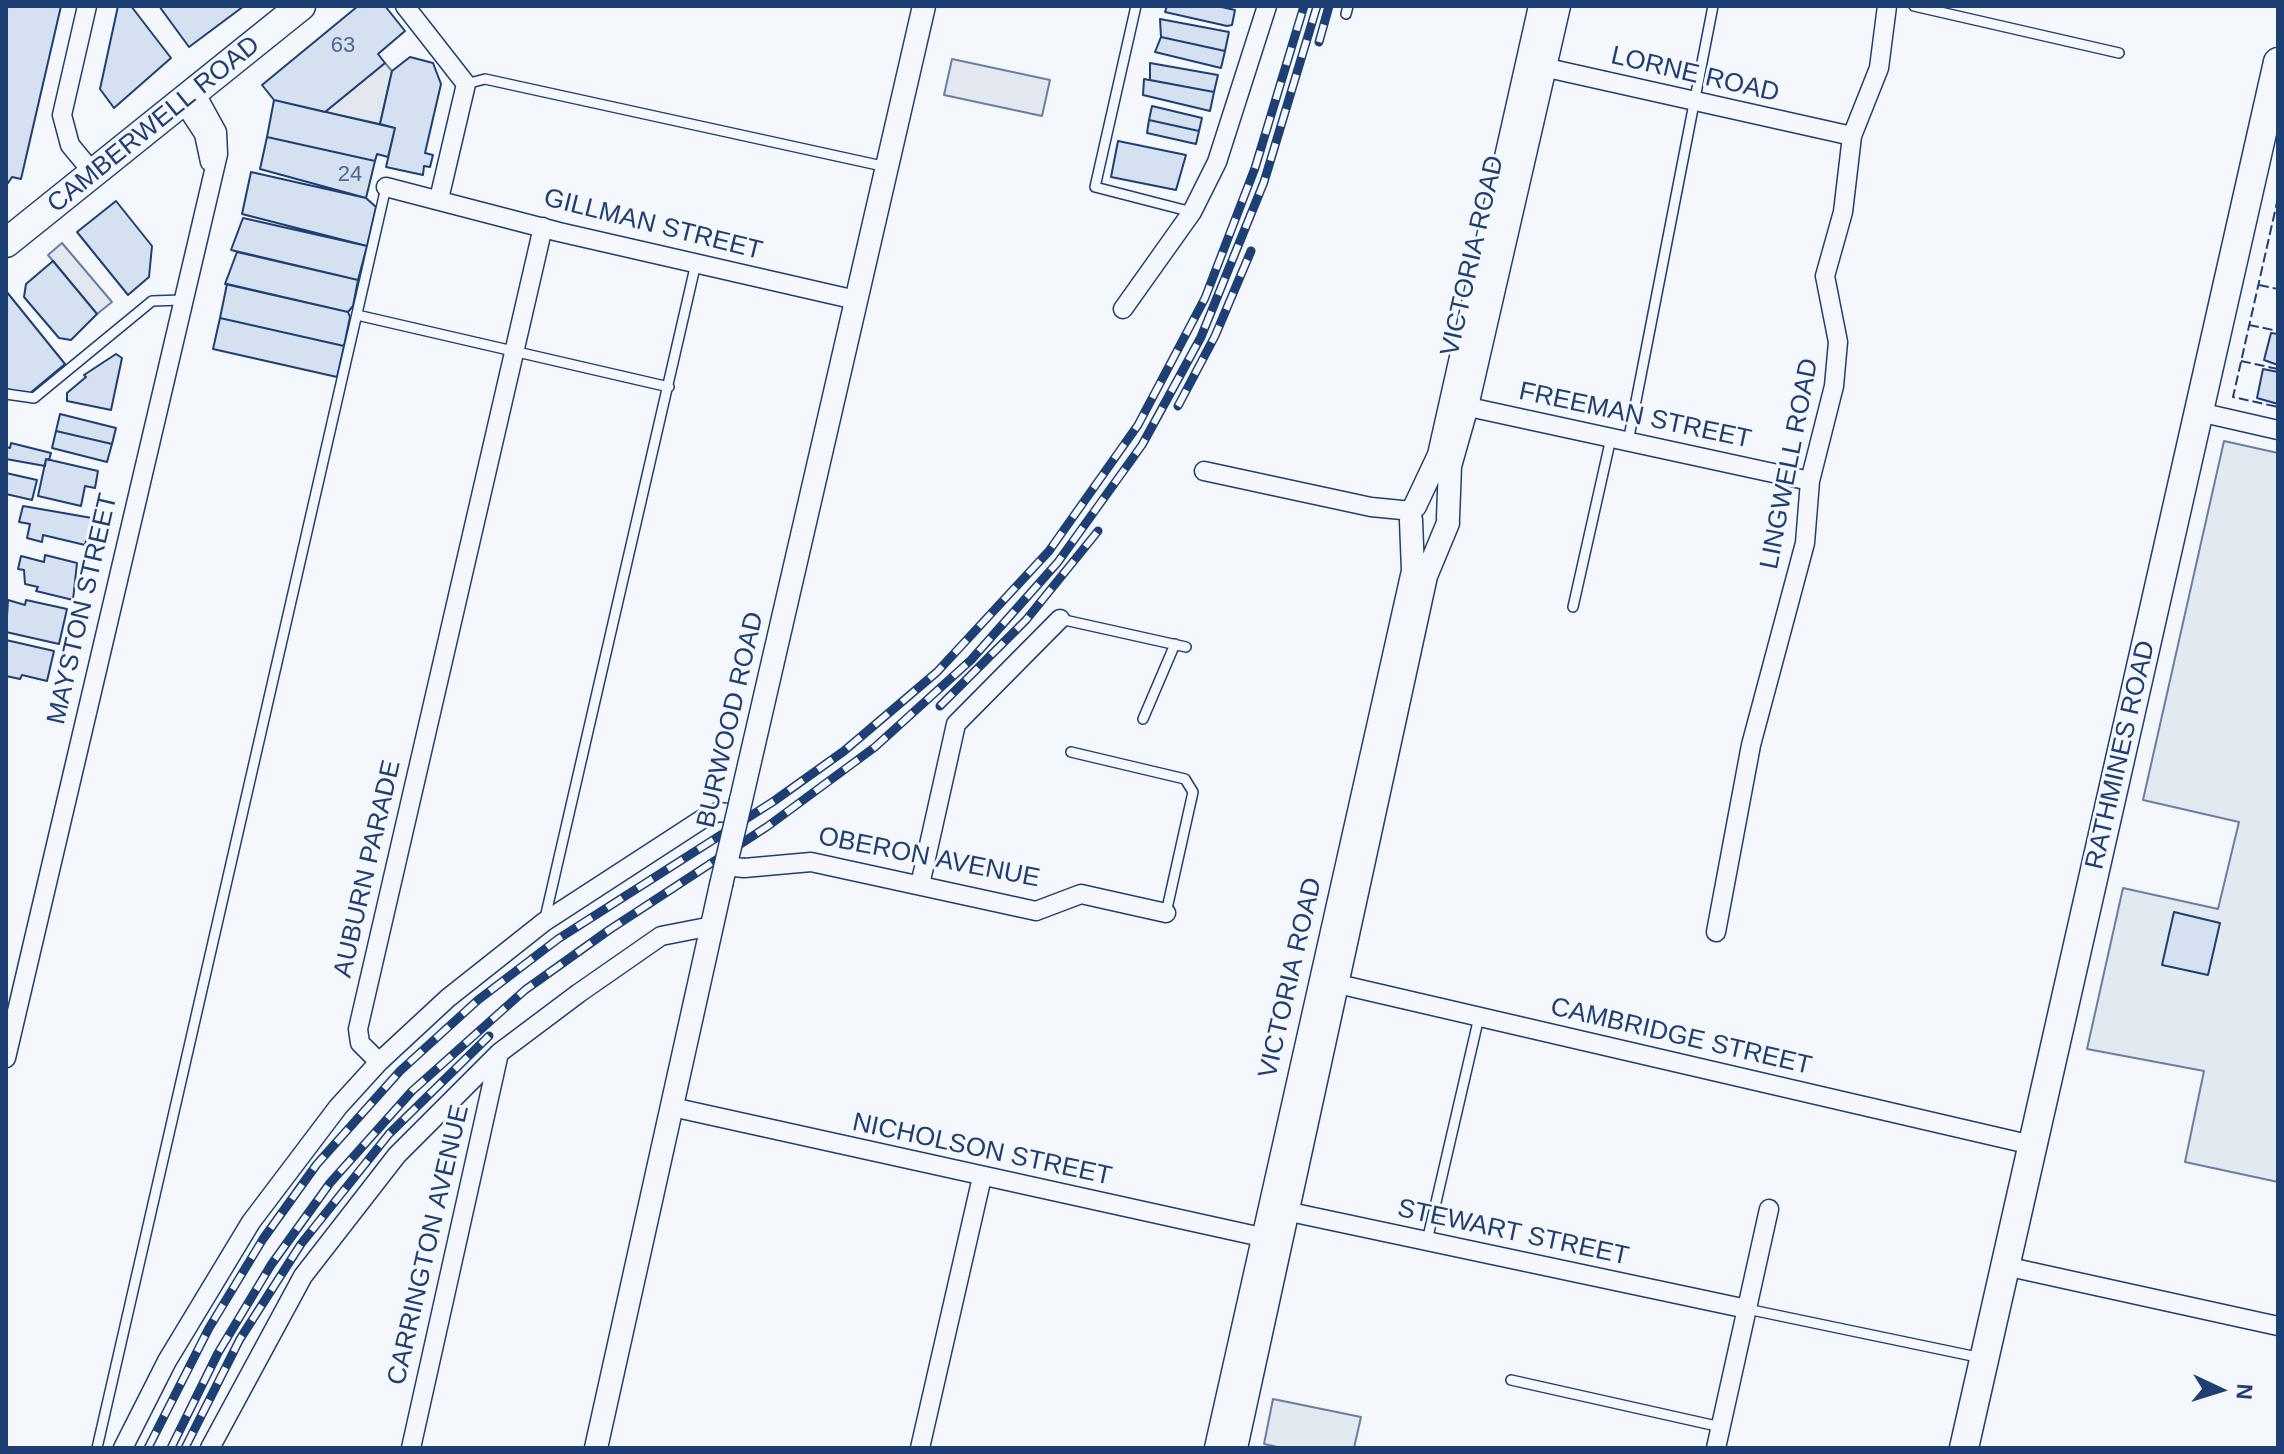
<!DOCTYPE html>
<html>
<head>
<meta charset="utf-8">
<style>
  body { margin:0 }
  #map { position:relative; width:2284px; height:1454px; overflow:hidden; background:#f4f7fb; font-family:Helvetica,sans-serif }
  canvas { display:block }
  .frame { position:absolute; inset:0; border:8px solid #1d3f73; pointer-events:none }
  .north { position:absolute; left:2180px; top:1350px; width:80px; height:80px; -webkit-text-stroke:6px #f4f7fb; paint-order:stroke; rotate:94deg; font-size:22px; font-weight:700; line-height:32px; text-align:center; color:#1d3f73 }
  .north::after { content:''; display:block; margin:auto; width:28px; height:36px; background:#1d3f73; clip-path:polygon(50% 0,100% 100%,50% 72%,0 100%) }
</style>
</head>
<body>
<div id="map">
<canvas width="2284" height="1454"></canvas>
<div class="frame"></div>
<div class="north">N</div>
</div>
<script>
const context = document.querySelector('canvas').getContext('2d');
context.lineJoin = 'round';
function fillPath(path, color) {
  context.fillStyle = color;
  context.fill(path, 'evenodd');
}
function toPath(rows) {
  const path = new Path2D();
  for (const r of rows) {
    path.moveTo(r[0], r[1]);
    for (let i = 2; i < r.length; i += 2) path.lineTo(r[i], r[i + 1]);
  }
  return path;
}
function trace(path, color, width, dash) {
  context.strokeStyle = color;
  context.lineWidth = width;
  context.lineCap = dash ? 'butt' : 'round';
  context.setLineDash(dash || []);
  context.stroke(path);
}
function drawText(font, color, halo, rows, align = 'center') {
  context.font = font + ' Helvetica,sans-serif';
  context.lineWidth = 6;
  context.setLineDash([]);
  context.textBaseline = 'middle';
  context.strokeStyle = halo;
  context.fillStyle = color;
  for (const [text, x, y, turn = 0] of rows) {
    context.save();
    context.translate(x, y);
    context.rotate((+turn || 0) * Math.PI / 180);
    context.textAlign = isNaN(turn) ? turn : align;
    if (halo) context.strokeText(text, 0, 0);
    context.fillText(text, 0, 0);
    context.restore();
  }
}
const green = toPath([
  [2224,441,2278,453,2278,1182,2185,1162,2204,1071,2087,1049,2123,888,2218,909,2239,822,2143,800,2224,441],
  [1273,1399,1361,1417,1354,1448,1282,1448,1264,1444,1273,1399]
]);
fillPath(green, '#e3e9f0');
trace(green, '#687fa3', 2);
const parking = toPath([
  [952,59,1050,80,1042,116,944,95,952,59],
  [385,63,392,71,380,124,325,112,385,63],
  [62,243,112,302,97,314,48,255,62,243]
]);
fillPath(parking, '#e3e8f0');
trace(parking, '#687fa3', 2);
const building = toPath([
  [6,6,61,6,21,179,12,177,6,186,6,6],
  [118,6,131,6,171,58,114,108,100,89,118,6],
  [159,6,244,6,189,47,159,6],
  [358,6,385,6,405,31,378,54,385,63,325,112,274,100,262,85,358,6],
  [1167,6,1217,6,1235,10,1232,25,1227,26,1165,12,1167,6],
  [1160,19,1229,32,1225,51,1161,37,1160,19],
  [1161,37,1225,51,1221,68,1155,52,1161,37],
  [410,57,433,63,441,84,425,153,433,155,430,167,424,166,423,175,386,167,395,128,380,124,392,71,410,57],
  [1150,63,1218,75,1214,92,1150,80,1150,63],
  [1144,79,1214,92,1210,111,1143,95,1144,79],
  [274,100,395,128,388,157,377,154,375,161,267,137,274,100],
  [1152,106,1202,118,1199,131,1149,120,1152,106],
  [1149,120,1199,131,1196,144,1147,133,1149,120],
  [267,137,375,161,366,198,260,169,267,137],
  [1118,141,1186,155,1176,190,1111,177,1118,141],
  [251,172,366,198,376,207,367,246,242,214,251,172],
  [116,201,152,246,149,277,128,295,77,232,116,201],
  [243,218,367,246,358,280,231,250,243,218],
  [237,252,358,280,353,306,348,312,225,284,237,252],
  [53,261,97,314,71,340,59,338,24,297,26,284,53,261],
  [227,284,348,312,350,317,344,346,220,318,227,284],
  [6,291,65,364,29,394,6,389,6,291],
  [220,318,344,346,337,377,213,349,220,318],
  [2271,333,2278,334,2278,365,2264,360,2271,333],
  [116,354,122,358,111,410,67,401,67,393,86,377,84,375,116,354],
  [2263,369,2278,372,2278,404,2257,398,2263,369],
  [60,414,116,428,112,444,56,431,60,414],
  [56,431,112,444,107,462,52,448,56,431],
  [11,443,51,453,49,460,46,459,45,466,6,459,6,447,10,448,11,443],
  [46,459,98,471,95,488,85,486,81,506,38,496,46,459],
  [6,473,37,480,32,500,6,494,6,473],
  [23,506,92,518,85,545,43,535,42,542,27,538,30,524,19,522,23,506],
  [45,555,77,563,73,600,36,591,38,587,25,584,24,570,18,569,21,556,44,562,45,555],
  [8,600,25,605,26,600,67,609,59,644,6,632,8,600],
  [6,640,54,651,47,681,22,675,20,679,6,676,6,640],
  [2174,912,2220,923,2208,975,2162,965,2174,912]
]);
fillPath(building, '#d5e0f0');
trace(building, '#1d3f73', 2);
const service = toPath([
  [1136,6,1095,187,1192,212],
  [1914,6,2119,53],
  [1346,14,1348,6],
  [466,84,485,79,887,167],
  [357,315,669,387],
  [6,394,34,398,152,301,181,300],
  [1628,442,1713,6],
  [1573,607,1611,438],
  [1060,619,1186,647],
  [1143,719,1175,644],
  [1071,752,1185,779,1193,792,1166,913],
  [545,918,696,263],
  [1427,1241,1479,1017],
  [1747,1309,1982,1358],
  [1511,1380,1721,1427],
  [97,1448,386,187]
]);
const minor = toPath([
  [87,6,62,115,70,145,94,174],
  [405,6,466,84,439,199],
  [1534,65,1852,136],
  [183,102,204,134,210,162],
  [386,187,559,232,856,300],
  [1123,309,1192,212,1217,162,1267,6],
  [1455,404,1810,481],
  [2199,412,2278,430],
  [1204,471,1371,507,1412,511],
  [744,868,811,862,1036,911,1081,894,1166,913],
  [920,885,956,724,1060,619],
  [1716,932,1751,745,1805,543,1810,481,1834,386,1838,342,1825,276,1843,212,1852,136,1879,68,1887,6],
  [1325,981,2032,1145],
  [6,1058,218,154,217,132,195,92],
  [379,1062,360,1043,358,1029,543,227],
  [672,1107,1275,1240],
  [1276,1209,1747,1309],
  [2005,1266,2278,1326],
  [123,1448,167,1361,251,1222,338,1107,379,1062,448,998,544,922,704,818,718,812,738,814],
  [210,1448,303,1276,397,1155,499,1053,579,993,661,936,712,926],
  [411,1448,499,1053],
  [920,1448,982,1177],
  [1716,1448,1769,1209]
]);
const tertiary = toPath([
  [1415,506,1439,455,1540,6],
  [1448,518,1450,466,1467,406,1559,6],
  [741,800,924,6],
  [596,1448,721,885],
  [1216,1448,1413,571,1411,520],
  [1236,1448,1426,576,1448,523]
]);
const primary = toPath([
  [6,243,301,6],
  [1964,1448,2278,62]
]);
trace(service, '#1d3f73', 12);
trace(minor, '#1d3f73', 21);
trace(tertiary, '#1d3f73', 25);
trace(primary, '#1d3f73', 31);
trace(service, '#f4f7fb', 9);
trace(minor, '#f4f7fb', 18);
trace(tertiary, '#f4f7fb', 22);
trace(primary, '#f4f7fb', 28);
const rail = toPath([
  [1319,42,1329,6],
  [1178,406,1215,336,1251,251],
  [940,706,1026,620,1098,531],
  [148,1448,209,1328,263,1239,317,1164,400,1071,478,1000,558,939,774,801,844,751,937,672,1049,551,1138,425,1205,298,1255,168,1304,6],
  [171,1448,218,1353,271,1265,330,1183,412,1091,525,990,609,930,768,826,875,747,971,660,1058,562,1142,445,1201,337,1264,182,1317,6],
  [185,1448,240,1339,301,1244,389,1134,489,1036]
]);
trace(rail, '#1d3f73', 9);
trace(rail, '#f4f7fb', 6, [18]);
const minorBridge = toPath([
  [725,866,744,868]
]);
const tertiaryBridge = toPath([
  [721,885,741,800]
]);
trace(minorBridge, '#1d3f73', 21, []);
trace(tertiaryBridge, '#1d3f73', 25, []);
trace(minorBridge, '#f4f7fb', 18);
trace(tertiaryBridge, '#f4f7fb', 22);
trace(toPath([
  [2278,198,2233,397,2278,407],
  [2259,285,2278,289],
  [2249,325,2278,331],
  [2241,361,2278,369]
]), '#1d3f73', 2, [10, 4]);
drawText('22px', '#4b6792', null, [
  ["63",343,46],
  ["24",350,175]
]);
drawText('26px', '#1d3f73', '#f4f7fb', [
  ["LORNE ROAD",1695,75,13],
  ["CAMBERWELL ROAD",154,125,-39],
  ["GILLMAN STREET",653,225,14],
  ["VICTORIA ROAD",1473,256,-77],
  ["FREEMAN STREET",1635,416,12],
  ["LINGWELL ROAD",1790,464,-79],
  ["MAYSTON STREET",83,609,-77],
  ["BURWOOD ROAD",731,720,-77],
  ["RATHMINES ROAD",2121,755,-77],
  ["OBERON AVENUE",929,858,11],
  ["AUBURN PARADE",368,869,-77],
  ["VICTORIA ROAD",1291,978,-77],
  ["CAMBRIDGE STREET",1681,1037,13],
  ["NICHOLSON STREET",982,1150,12],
  ["STEWART STREET",1513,1233,12],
  ["CARRINGTON AVENUE",429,1245,-77]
]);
</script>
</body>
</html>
